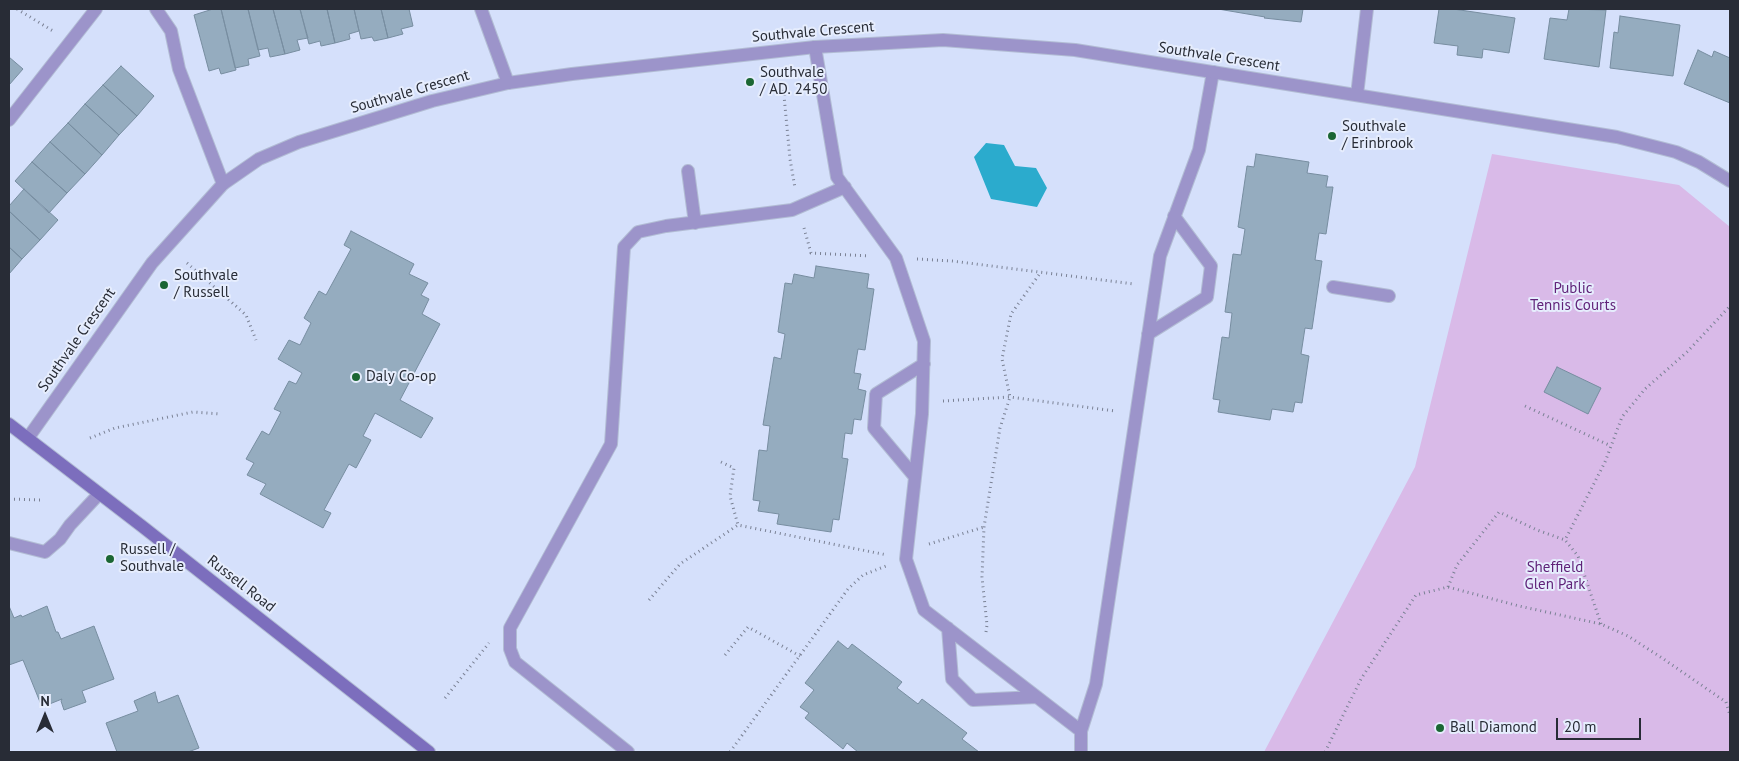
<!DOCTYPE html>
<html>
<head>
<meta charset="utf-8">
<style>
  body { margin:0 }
  #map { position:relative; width:1739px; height:761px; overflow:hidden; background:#d5e0fb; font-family:"PT Sans",sans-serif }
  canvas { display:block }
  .frame { position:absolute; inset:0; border:10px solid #282c36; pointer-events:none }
  .north { position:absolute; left:20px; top:691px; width:50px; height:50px; -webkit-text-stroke:4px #e6edfd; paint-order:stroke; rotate:0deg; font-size:14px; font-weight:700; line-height:20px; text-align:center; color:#282c36 }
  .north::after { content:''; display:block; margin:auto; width:18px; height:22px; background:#282c36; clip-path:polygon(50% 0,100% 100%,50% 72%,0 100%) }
  .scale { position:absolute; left:1556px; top:718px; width:85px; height:22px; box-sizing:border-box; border:2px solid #282c36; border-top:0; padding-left:6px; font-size:15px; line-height:18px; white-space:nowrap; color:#282c36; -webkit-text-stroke:4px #e6edfd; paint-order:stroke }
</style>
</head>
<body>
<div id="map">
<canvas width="1739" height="761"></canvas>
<div class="frame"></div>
<div class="north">N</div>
<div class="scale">20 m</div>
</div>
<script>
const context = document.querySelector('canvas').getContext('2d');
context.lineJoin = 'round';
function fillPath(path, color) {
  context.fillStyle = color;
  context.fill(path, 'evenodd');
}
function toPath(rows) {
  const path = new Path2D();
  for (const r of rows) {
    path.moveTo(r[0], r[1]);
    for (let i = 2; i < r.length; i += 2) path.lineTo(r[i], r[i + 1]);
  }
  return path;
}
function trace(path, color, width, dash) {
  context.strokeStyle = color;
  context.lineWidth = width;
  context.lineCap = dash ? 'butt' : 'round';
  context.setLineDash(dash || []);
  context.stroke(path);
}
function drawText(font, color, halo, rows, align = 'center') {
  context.font = font + ' "PT Sans",sans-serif';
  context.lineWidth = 4;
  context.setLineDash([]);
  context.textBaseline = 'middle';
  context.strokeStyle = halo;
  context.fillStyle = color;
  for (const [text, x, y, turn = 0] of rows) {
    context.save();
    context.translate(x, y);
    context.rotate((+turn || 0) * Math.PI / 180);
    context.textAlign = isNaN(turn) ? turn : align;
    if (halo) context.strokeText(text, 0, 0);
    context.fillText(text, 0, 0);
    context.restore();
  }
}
fillPath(toPath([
  [1492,154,1679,185,1730,227,1730,752,1264,752,1415,467]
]), '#d9bae8');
fillPath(toPath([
  [986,143,1004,145,1015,166,1036,168,1047,188,1037,207,991,199,974,157]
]), '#2babcd');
const building = toPath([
  [213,9,221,9,236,70,221,74,219,68,209,71,194,15,213,9],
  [221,9,248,9,260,56,248,59,249,65,235,68,221,9],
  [248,9,273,9,285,54,270,57,268,48,258,50,248,9],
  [273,9,300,9,308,38,297,40,300,50,285,54,273,9],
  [300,9,327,9,335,43,321,46,320,41,309,44,300,9],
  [327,9,354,9,359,31,349,34,350,39,335,43,327,9],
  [354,9,381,9,388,38,374,41,372,37,361,39,354,9],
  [381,9,409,9,413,26,401,29,403,34,388,38,381,9],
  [1218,9,1303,9,1301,22,1264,18,1265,17,1218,9],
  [1439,9,1453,9,1515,18,1509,53,1483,49,1482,58,1457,55,1458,46,1434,43,1439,9],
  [1569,9,1606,10,1599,67,1544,59,1550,18,1567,20,1569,9],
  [1620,16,1680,25,1673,76,1610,68,1614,32,1618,33,1620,16],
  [1698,50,1712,57,1714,51,1730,58,1730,103,1684,84,1698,50],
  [9,57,23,69,9,85,9,57],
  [121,66,154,96,137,116,103,85,121,66],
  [103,85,137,116,119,135,85,104,103,85],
  [85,104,119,135,102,155,68,123,85,104],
  [68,123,102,155,85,174,50,142,68,123],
  [50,142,85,174,67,193,32,162,50,142],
  [1256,154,1309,162,1307,173,1328,176,1326,187,1333,187,1326,234,1319,233,1315,260,1322,261,1312,329,1305,328,1301,354,1309,356,1302,403,1295,402,1293,412,1272,409,1270,420,1218,412,1220,400,1213,399,1222,337,1229,338,1232,313,1225,312,1233,254,1241,255,1245,229,1238,227,1247,166,1254,167,1256,154],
  [32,162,67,193,49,213,15,181,32,162],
  [24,189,58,220,40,240,9,211,9,206,24,189],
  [9,211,40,240,22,259,9,247,9,211],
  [351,231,414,264,409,274,428,283,421,295,429,299,422,314,440,324,400,400,433,418,421,438,375,413,363,436,371,440,356,468,349,464,324,510,331,513,323,528,260,494,266,484,247,475,254,463,246,459,262,431,269,435,281,412,274,409,289,381,296,384,302,373,278,359,289,340,300,345,311,323,304,318,319,291,326,295,351,249,344,245,351,231],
  [9,247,22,259,9,274,9,247],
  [816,266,869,274,867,288,874,289,865,350,858,349,854,373,861,374,858,389,866,391,861,420,854,419,852,434,845,433,842,458,848,459,839,520,833,519,831,532,777,524,779,514,758,511,760,501,753,500,759,450,767,451,770,426,763,425,774,357,781,359,785,334,778,332,785,283,792,284,794,274,814,278,816,266],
  [1557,367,1601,388,1588,414,1544,392,1557,367],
  [9,606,14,618,21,615,22,617,47,606,56,632,58,632,61,639,94,626,114,679,82,691,86,702,64,710,61,701,62,699,42,707,23,660,9,665,9,606],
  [838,641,848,649,852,644,902,682,897,688,918,704,922,699,967,733,962,739,979,752,858,752,847,743,843,749,805,718,809,713,800,707,814,690,805,683,838,641],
  [155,692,158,703,178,695,199,748,188,752,117,752,106,723,138,711,134,701,155,692]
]);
fillPath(building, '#95acbf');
trace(building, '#778da0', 1);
const service = toPath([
  [156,9,171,31,179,69,223,184],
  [815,47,837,177,896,258,924,341,922,414,906,559,924,610,1081,731],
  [9,120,96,9],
  [688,171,695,223],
  [1333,287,1389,296],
  [1148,334,1207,297,1211,266,1174,216],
  [915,477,874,428,876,394,924,364],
  [9,543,45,552,60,539,70,525,99,494],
  [948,628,952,679,973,700,1037,697],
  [628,752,515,662,510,649,510,628,611,444,624,247,638,232,666,226,792,210,845,187],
  [1081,752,1081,731,1096,684,1160,256,1199,150,1213,72]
]);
const minor = toPath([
  [481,9,508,83],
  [1357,95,1367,9]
]);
const tertiary = toPath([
  [28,438,152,263,223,184,259,159,299,142,432,101,508,83,572,74,815,47,943,40,1075,50,1617,137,1676,152,1699,162,1730,181]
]);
const secondary = toPath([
  [9,424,143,527,429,752]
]);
trace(service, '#b2bcd4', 14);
trace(minor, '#b2bcd4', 14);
trace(tertiary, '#b2bcd4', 14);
trace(secondary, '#b2bcd4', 14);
trace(toPath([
  [17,9,53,31],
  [783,85,790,159,795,188],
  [804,228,811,253,869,256],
  [917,259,952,261,1134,284],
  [187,263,246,315,256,340],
  [943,401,1010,397,1115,411],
  [1525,406,1611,446],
  [90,438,115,428,193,412,221,414],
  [721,462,734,468,730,496,738,525],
  [9,499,41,500],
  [929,544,984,527],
  [1448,587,1457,565,1499,512,1537,530,1565,540],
  [649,600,680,564,738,525,887,555],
  [1601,624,1578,556,1565,540,1605,462,1622,417,1645,389,1687,352,1730,306],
  [986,632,987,625,982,577,984,527,1000,428,1010,397,1002,359,1011,314,1041,272],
  [725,655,748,627,800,656],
  [445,698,489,643],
  [730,752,848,589,863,575,886,566],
  [1325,752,1361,679,1416,595,1448,587,1519,606,1601,624,1628,636,1662,658,1726,702,1730,715]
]), '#7a8194', 3, [1, 4]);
trace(service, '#9c94ca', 12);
trace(minor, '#9c94ca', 12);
trace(tertiary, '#9c94ca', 12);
trace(secondary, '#7c6ebd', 12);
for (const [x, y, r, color] of [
  [750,82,5,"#1b6633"],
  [1332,136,5,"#1b6633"],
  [164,285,5,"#1b6633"],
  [356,377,5,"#1b6633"],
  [110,559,5,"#1b6633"],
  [1440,728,5,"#1b6633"]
]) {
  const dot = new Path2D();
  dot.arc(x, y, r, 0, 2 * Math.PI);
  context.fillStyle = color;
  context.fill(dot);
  trace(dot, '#e6edfd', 2);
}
drawText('15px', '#282c36', '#e6edfd', [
  ["Southvale Crescent",813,32,-5],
  ["Southvale Crescent",1219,57,9],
  ["Southvale Crescent",410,92,-16],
  ["Southvale Crescent",77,340,-55],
  ["Russell Road",241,584,38]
]);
drawText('15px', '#282c36', '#e6edfd', [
  ["Southvale",760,73],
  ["/ AD. 2450",760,90],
  ["Southvale",1342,127],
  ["/ Erinbrook",1342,144],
  ["Southvale",174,276],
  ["/ Russell",174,293],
  ["Daly Co-op",366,377],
  ["Russell /",120,550],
  ["Southvale",120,567],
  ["Ball Diamond",1450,728]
], 'left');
drawText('15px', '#602379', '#e6edfd', [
  ["Public",1573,289],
  ["Tennis Courts",1573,306],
  ["Sheffield",1555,568],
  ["Glen Park",1555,585]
]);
</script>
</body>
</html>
